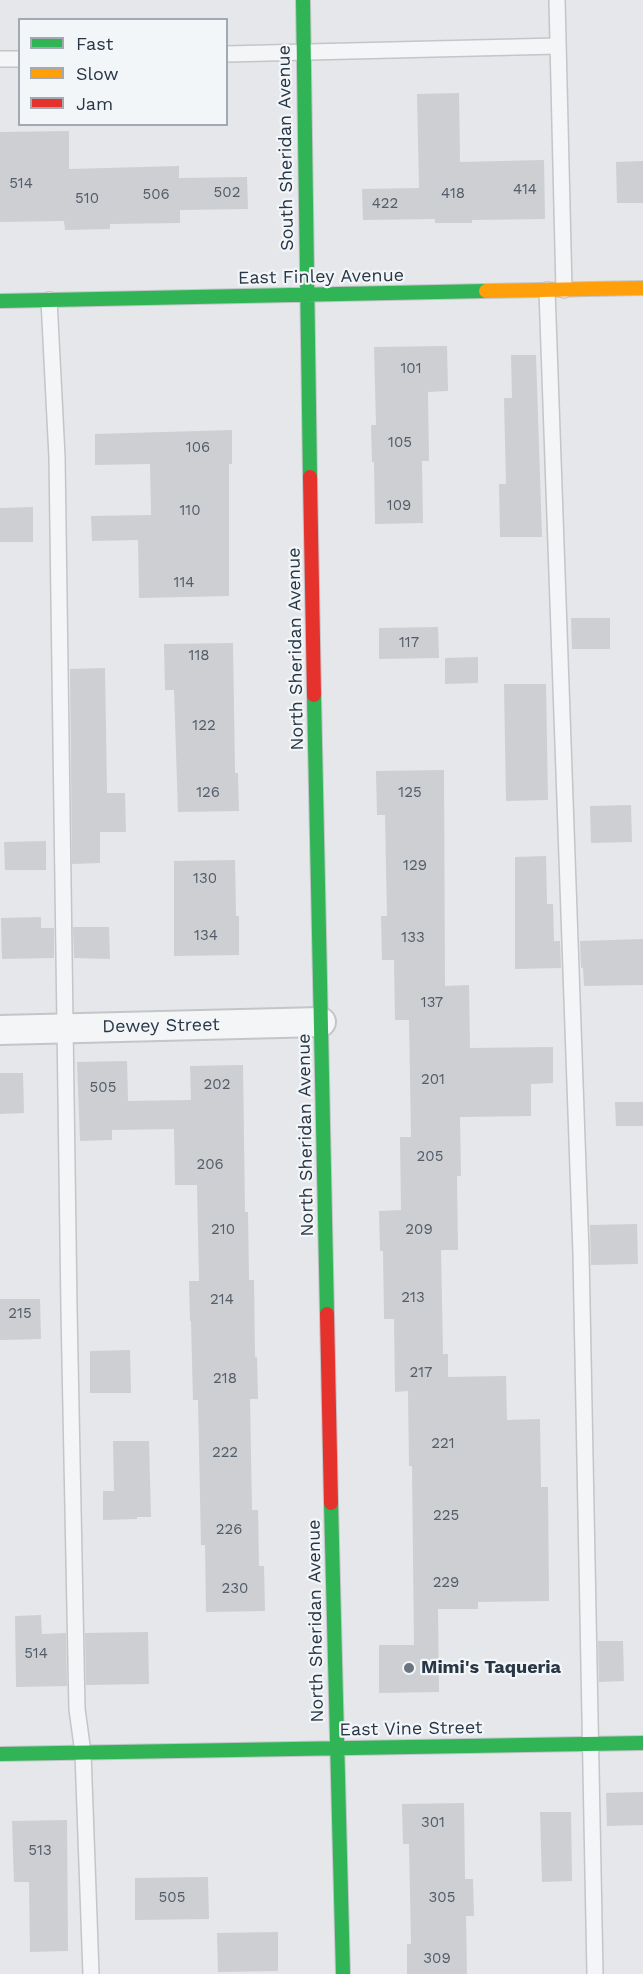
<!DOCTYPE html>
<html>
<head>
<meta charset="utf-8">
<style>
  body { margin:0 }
  #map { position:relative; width:643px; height:1974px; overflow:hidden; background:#e5e7ea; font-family:"Work Sans",sans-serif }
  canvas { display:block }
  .legend { position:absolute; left:18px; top:18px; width:210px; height:108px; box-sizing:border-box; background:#f3f6f9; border:2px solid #a2a9b1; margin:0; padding:8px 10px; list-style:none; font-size:18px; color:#293645 }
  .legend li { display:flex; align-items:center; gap:12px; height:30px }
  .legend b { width:30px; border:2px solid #a2a9b1 }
</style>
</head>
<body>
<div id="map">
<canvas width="643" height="1974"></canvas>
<ul class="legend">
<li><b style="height:8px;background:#30b455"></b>Fast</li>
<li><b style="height:8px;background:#ff9f0a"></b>Slow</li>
<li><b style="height:8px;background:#e5322d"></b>Jam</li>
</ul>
</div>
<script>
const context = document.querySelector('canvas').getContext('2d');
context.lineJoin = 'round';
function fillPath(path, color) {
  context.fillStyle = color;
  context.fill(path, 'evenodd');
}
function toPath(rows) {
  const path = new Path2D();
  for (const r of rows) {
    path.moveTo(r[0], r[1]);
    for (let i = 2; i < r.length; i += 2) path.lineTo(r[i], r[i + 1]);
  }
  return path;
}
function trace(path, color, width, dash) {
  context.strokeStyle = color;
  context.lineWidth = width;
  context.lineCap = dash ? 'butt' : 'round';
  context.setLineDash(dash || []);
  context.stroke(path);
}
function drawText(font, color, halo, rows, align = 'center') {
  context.font = font + ' "Work Sans",sans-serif';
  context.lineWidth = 4.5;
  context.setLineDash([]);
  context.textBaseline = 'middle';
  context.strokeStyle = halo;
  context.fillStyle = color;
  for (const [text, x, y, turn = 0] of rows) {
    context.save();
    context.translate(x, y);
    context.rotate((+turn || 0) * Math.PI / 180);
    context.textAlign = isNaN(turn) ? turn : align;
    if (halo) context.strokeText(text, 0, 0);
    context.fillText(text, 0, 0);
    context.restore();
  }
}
fillPath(toPath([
  [459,93,460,162,544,160,545,219,472,220,472,223,435,223,435,219,363,220,362,189,419,188,417,94],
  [69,131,69,169,179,166,179,178,247,177,248,209,180,210,180,223,110,224,110,229,65,230,64,221,0,222,0,132],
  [643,161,643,203,617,203,616,162],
  [447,346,448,391,428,392,429,461,422,461,423,523,375,524,374,462,372,462,371,425,376,425,374,347],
  [511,355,536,355,542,537,500,537,499,484,506,484,504,398,512,398],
  [232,430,232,464,229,464,229,596,139,598,138,540,92,541,91,516,151,515,150,464,95,465,95,434],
  [33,507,33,542,0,542,0,508],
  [571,618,610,618,610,649,572,649],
  [438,627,439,658,379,659,379,628],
  [233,643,235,773,238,773,239,811,178,812,174,690,165,690,164,644],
  [478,657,478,683,445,684,445,658],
  [105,668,107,793,125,793,126,832,100,832,100,863,72,864,70,669],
  [504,684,546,684,548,800,506,801],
  [444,770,445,986,469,985,470,1048,553,1047,553,1083,531,1084,531,1116,460,1117,461,1176,457,1176,458,1250,441,1250,443,1354,448,1354,448,1377,506,1376,507,1420,540,1419,541,1487,548,1487,549,1601,478,1602,478,1609,438,1609,439,1692,379,1693,379,1645,414,1645,412,1466,409,1466,408,1391,395,1392,394,1319,384,1319,383,1251,380,1251,379,1211,401,1210,400,1137,411,1137,409,1020,395,1020,394,960,382,960,381,916,387,916,385,815,377,815,376,771],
  [631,805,632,842,591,843,590,806],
  [46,841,46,870,5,870,4,842],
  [546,856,547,904,553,904,554,941,560,941,561,968,515,969,515,857],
  [235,860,236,916,239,916,239,955,174,956,174,861],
  [41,917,41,928,54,928,54,958,2,959,1,918],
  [73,927,109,927,110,959,74,958],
  [643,939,643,985,584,986,583,968,581,968,580,941],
  [127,1061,128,1101,191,1100,190,1066,243,1065,245,1212,248,1212,249,1280,254,1280,255,1357,257,1357,258,1399,250,1399,252,1510,258,1510,259,1566,264,1566,265,1611,206,1612,205,1545,201,1545,198,1400,193,1400,191,1321,190,1321,189,1281,199,1281,197,1185,175,1185,174,1129,112,1130,112,1140,80,1141,77,1062],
  [0,1073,23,1073,24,1113,0,1114],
  [615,1102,643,1102,643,1126,616,1126],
  [637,1224,638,1264,591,1265,590,1225],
  [0,1299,40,1299,41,1339,0,1340],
  [130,1350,131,1393,90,1393,90,1351],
  [113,1441,149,1441,151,1517,137,1517,137,1519,103,1520,103,1491,114,1491],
  [41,1615,42,1634,66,1633,67,1686,16,1687,15,1616],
  [148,1632,149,1684,86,1685,85,1633],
  [598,1641,623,1641,624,1681,599,1682],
  [643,1792,643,1825,607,1826,606,1793],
  [464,1803,465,1879,473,1879,474,1916,466,1916,467,1974,407,1974,407,1944,411,1944,409,1844,403,1844,402,1804],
  [540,1812,571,1812,572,1881,542,1882],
  [67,1820,68,1951,30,1952,29,1882,14,1882,12,1821],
  [208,1877,209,1919,135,1920,135,1878],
  [278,1932,278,1971,218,1972,217,1933]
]), '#cdcfd2');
const lane = toPath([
  [557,0,564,290],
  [226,54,558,46],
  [0,59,20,59],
  [547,290,581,1253,595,1974],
  [49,300,57,457,69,1309,77,1709,83,1753,91,1974]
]);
const street = toPath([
  [0,1030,321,1022]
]);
const fast = toPath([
  [303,0,310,477],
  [0,301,486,291],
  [314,695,327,1314],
  [331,1503,343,1974],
  [0,1754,643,1743]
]);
const slow = toPath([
  [486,291,643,288]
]);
const jam = toPath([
  [310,477,314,695],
  [327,1314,331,1503]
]);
trace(lane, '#c3c5c8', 18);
trace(street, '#c3c5c8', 32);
trace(fast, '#c3c5c8', 16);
trace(slow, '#c3c5c8', 16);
trace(jam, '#c3c5c8', 16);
trace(lane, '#f4f5f7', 15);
trace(street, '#f4f5f7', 28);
trace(fast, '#30b455', 14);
trace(slow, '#ff9f0a', 14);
trace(jam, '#e5322d', 14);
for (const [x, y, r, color] of [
  [409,1668,6,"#6b747f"]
]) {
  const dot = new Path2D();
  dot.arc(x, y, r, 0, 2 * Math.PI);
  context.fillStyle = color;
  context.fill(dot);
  trace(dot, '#f3f6f9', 2);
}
drawText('15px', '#535d69', null, [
  ["514",21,184],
  ["414",525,190],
  ["502",227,193],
  ["418",453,194],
  ["506",156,195],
  ["510",87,199],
  ["422",385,204],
  ["101",411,369],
  ["105",400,443],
  ["106",198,448],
  ["109",399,506],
  ["110",190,511],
  ["114",184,583],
  ["117",409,643],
  ["118",199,656],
  ["122",204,726],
  ["126",208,793],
  ["125",410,793],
  ["129",415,866],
  ["130",205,879],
  ["134",206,936],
  ["133",413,938],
  ["137",432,1003],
  ["201",433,1080],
  ["202",217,1085],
  ["505",103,1088],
  ["205",430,1157],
  ["206",210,1165],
  ["210",223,1230],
  ["209",419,1230],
  ["213",413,1298],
  ["214",222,1300],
  ["215",20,1314],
  ["217",421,1373],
  ["218",225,1379],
  ["221",443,1444],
  ["222",225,1453],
  ["225",446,1516],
  ["226",229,1530],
  ["229",446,1583],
  ["230",235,1589],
  ["514",36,1654],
  ["301",433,1823],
  ["513",40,1851],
  ["505",172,1898],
  ["305",442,1898],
  ["309",437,1959]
]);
drawText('18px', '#293645', '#f3f6f9', [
  ["South Sheridan Avenue",286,148,-91],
  ["East Finley Avenue",321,277,-1],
  ["North Sheridan Avenue",296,649,-91],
  ["Dewey Street",161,1026,-1],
  ["North Sheridan Avenue",306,1135,-91],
  ["North Sheridan Avenue",316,1621,-91],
  ["East Vine Street",411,1729,-1]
]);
drawText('bold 18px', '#293645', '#f3f6f9', [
  ["Mimi's Taqueria",421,1668]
], 'left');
</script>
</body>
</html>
